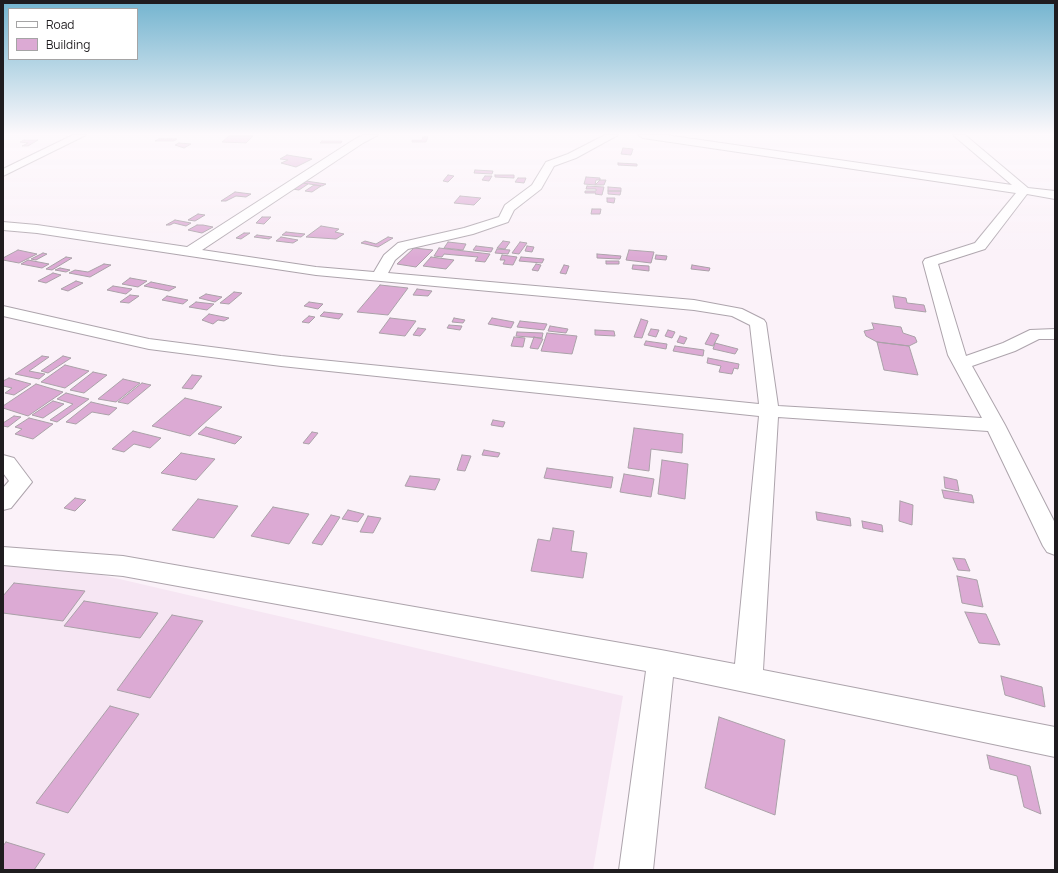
<!DOCTYPE html>
<html>
<head>
<meta charset="utf-8">
<style>
  body { margin:0 }
  #map { position:relative; width:1058px; height:873px; overflow:hidden; background:#fbf2f9; font-family:Manrope,sans-serif }
  canvas { display:block }
  .frame { position:absolute; inset:0; border:4px solid #1f1c1f; pointer-events:none }
  .legend { position:absolute; left:8px; top:8px; width:130px; height:52px; box-sizing:border-box; background:#fff; border:1px solid #a5a4a5; margin:0; padding:5px 7px; list-style:none; font-size:12px; color:#1f1c1f }
  .legend li { display:flex; align-items:center; gap:8px; height:20px }
  .legend b { width:20px; border:1px solid #a5a4a5 }
</style>
</head>
<body>
<div id="map">
<canvas width="1058" height="873"></canvas>
<div class="frame"></div>
<ul class="legend">
<li><b style="height:5px;background:#fff"></b>Road</li>
<li><b style="height:11px;background:#dcaad4"></b>Building</li>
</ul>
</div>
<script>
const context = document.querySelector('canvas').getContext('2d');
context.lineJoin = 'round';
function fillPath(path, color) {
  context.fillStyle = color;
  context.fill(path, 'evenodd');
}
function toPath(rows) {
  const path = new Path2D();
  for (const r of rows) {
    path.moveTo(r[0], r[1]);
    for (let i = 2; i < r.length; i += 2) path.lineTo(r[i], r[i + 1]);
  }
  return path;
}
function trace(path, color, width, dash) {
  context.strokeStyle = color;
  context.lineWidth = width;
  context.lineCap = dash ? 'butt' : 'round';
  context.setLineDash(dash || []);
  context.stroke(path);
}
fillPath(toPath([
  [3,552,623,696,593,870,3,870]
]), '#f6e6f3');
const building = toPath([
  [229,136,253,136,246,143,222,142,229,136],
  [423,137,428,137,426,142,412,142,412,140,422,140,423,137],
  [159,139,177,139,174,141,155,141,159,139],
  [24,140,38,140,28,146,22,146,28,143,20,142,24,140],
  [322,141,342,141,341,143,320,143,322,141],
  [179,143,191,144,184,148,175,145,179,143],
  [623,148,633,149,631,155,621,154,623,148],
  [287,155,312,159,296,167,281,163,288,160,280,159,287,155],
  [618,163,637,164,637,166,618,165,618,163],
  [475,170,493,171,492,174,474,173,475,170],
  [448,175,454,176,448,182,443,181,448,175],
  [495,175,514,175,514,178,495,177,495,175],
  [485,176,492,176,489,181,482,180,485,176],
  [586,177,600,178,600,180,596,180,595,185,584,184,586,177],
  [518,178,526,178,524,183,515,182,518,178],
  [600,180,606,180,604,185,595,185,600,180],
  [306,181,326,184,322,186,303,183,306,181],
  [302,183,308,184,299,190,292,189,302,183],
  [314,185,321,186,312,192,305,191,314,185],
  [587,186,604,187,602,195,595,194,596,193,585,193,585,191,596,191,596,189,586,189,587,186],
  [608,187,621,188,621,191,608,191,608,187],
  [608,191,621,191,620,195,608,194,608,191],
  [235,192,251,194,246,197,236,196,226,201,221,201,235,192],
  [460,196,481,198,474,205,454,203,460,196],
  [607,198,615,198,614,203,607,202,607,198],
  [592,209,601,209,600,214,591,214,592,209],
  [198,214,205,215,195,221,188,220,198,214],
  [262,217,271,217,264,224,256,223,262,217],
  [175,220,191,223,186,226,174,223,170,225,166,225,175,220],
  [197,225,203,225,213,227,202,233,188,230,197,225],
  [321,226,339,229,335,232,344,234,336,239,306,237,321,226],
  [286,232,305,234,301,237,282,235,286,232],
  [244,233,250,233,241,239,236,238,244,233],
  [257,235,272,237,269,239,254,237,257,235],
  [281,237,298,240,293,243,276,241,281,237],
  [388,237,393,238,378,247,361,243,365,241,376,244,388,237],
  [503,241,510,242,505,249,497,248,503,241],
  [448,242,466,244,463,250,444,248,448,242],
  [520,242,527,243,519,254,512,253,520,242],
  [476,246,493,248,491,252,473,250,476,246],
  [527,246,534,247,532,252,525,251,527,246],
  [414,248,433,250,416,267,397,264,414,248],
  [439,248,490,254,485,262,475,261,478,257,444,254,442,257,434,256,439,248],
  [497,249,510,250,508,254,495,253,497,249],
  [18,250,37,254,19,263,3,260,3,258,18,250],
  [629,250,654,252,651,263,626,260,629,250],
  [43,253,47,254,36,260,31,259,43,253],
  [597,254,621,256,620,259,597,258,597,254],
  [502,255,517,257,513,265,503,264,505,260,500,260,502,255],
  [656,255,667,256,666,260,655,259,656,255],
  [66,257,72,258,52,270,46,269,66,257],
  [431,257,454,260,446,269,423,266,431,257],
  [521,257,544,259,542,263,519,261,521,257],
  [28,260,49,264,42,268,21,264,28,260],
  [606,261,619,261,619,264,606,264,606,261],
  [104,264,111,265,90,277,69,273,75,270,88,272,104,264],
  [536,264,541,265,538,271,532,270,536,264],
  [564,265,569,266,566,274,560,273,564,265],
  [633,265,649,266,649,271,632,269,633,265],
  [692,265,710,268,709,271,691,269,692,265],
  [60,268,70,270,66,272,55,270,60,268],
  [53,273,61,275,46,283,38,281,53,273],
  [130,278,147,281,138,287,122,284,130,278],
  [76,281,83,283,68,291,61,289,76,281],
  [151,282,176,287,169,291,144,286,151,282],
  [380,285,408,288,388,315,357,312,380,285],
  [113,286,132,289,126,294,107,290,113,286],
  [417,289,432,291,428,296,413,295,417,289],
  [234,292,242,293,229,304,220,303,234,292],
  [206,294,222,297,215,302,199,298,206,294],
  [130,295,139,296,129,303,120,302,130,295],
  [167,296,188,300,183,304,162,300,167,296],
  [893,296,906,298,907,303,924,305,926,312,895,308,893,296],
  [196,302,214,304,207,310,189,307,196,302],
  [309,302,323,304,318,309,304,306,309,302],
  [324,312,343,314,339,319,320,316,324,312],
  [209,314,229,318,224,321,218,320,213,324,202,320,209,314],
  [309,316,315,317,309,323,302,322,309,316],
  [390,318,416,321,405,336,379,333,390,318],
  [454,318,465,320,463,323,452,322,454,318],
  [492,318,514,322,511,328,488,324,492,318],
  [641,319,648,321,642,338,634,337,641,319],
  [520,321,547,324,544,330,517,327,520,321],
  [872,323,901,327,903,333,915,337,917,342,909,346,877,342,866,336,864,331,874,329,872,323],
  [449,325,462,326,460,330,447,328,449,325],
  [550,326,568,329,566,333,548,331,550,326],
  [418,328,426,329,420,336,413,335,418,328],
  [651,329,659,330,656,337,648,335,651,329],
  [595,330,614,331,615,336,595,335,595,330],
  [668,330,675,332,672,338,665,336,668,330],
  [517,332,543,333,542,338,516,336,517,332],
  [547,333,577,336,572,354,541,351,547,333],
  [711,333,719,335,713,346,705,344,711,333],
  [680,336,687,338,684,344,677,342,680,336],
  [514,337,525,338,523,347,511,346,514,337],
  [534,337,543,339,538,349,530,348,534,337],
  [646,341,667,344,666,349,644,345,646,341],
  [877,342,909,346,918,375,884,370,877,342],
  [715,343,738,349,735,354,713,349,715,343],
  [675,346,704,350,703,356,673,351,675,346],
  [42,356,49,357,29,371,45,374,39,379,15,374,42,356],
  [63,356,71,358,48,373,41,371,63,356],
  [708,358,739,364,738,369,734,368,732,374,719,372,721,366,707,363,708,358],
  [65,365,89,371,65,388,41,382,65,365],
  [93,372,107,375,84,393,70,390,93,372],
  [192,375,202,376,192,389,182,388,192,375],
  [9,378,31,384,14,395,5,393,12,388,3,386,3,381,9,378],
  [123,379,140,383,116,402,98,399,123,379],
  [142,383,151,385,128,404,118,402,142,383],
  [36,384,63,392,28,416,3,408,3,406,36,384],
  [66,393,89,399,57,422,50,420,73,404,57,399,66,393],
  [185,398,222,407,190,436,152,426,185,398],
  [53,401,64,404,43,418,32,415,53,401],
  [91,402,117,408,109,415,92,412,76,424,66,422,91,402],
  [14,416,21,417,8,427,3,426,3,423,14,416],
  [29,418,53,424,33,439,15,434,22,429,15,427,29,418],
  [493,420,505,422,503,427,491,425,493,420],
  [206,427,242,437,235,444,198,434,206,427],
  [634,428,683,434,682,453,651,449,649,471,628,468,634,428],
  [133,431,161,438,150,448,134,444,124,452,112,449,133,431],
  [312,432,318,433,309,444,303,443,312,432],
  [484,450,500,453,498,457,482,455,484,450],
  [181,453,215,459,196,480,161,473,181,453],
  [462,455,471,456,465,471,457,470,462,455],
  [662,460,688,464,685,499,658,494,662,460],
  [547,468,613,477,611,488,544,478,547,468],
  [624,474,654,479,651,497,620,492,624,474],
  [410,476,440,479,435,490,405,486,410,476],
  [944,477,957,480,959,491,945,488,944,477],
  [942,490,972,495,974,503,944,498,942,490],
  [75,498,86,500,75,511,64,508,75,498],
  [198,499,238,506,214,538,172,530,198,499],
  [900,501,913,505,912,525,899,521,900,501],
  [273,507,309,514,289,544,251,536,273,507],
  [348,510,364,514,358,522,342,519,348,510],
  [816,512,850,518,851,526,817,520,816,512],
  [331,515,340,517,322,545,312,543,331,515],
  [368,516,381,518,373,533,360,532,368,516],
  [862,521,882,525,883,532,863,528,862,521],
  [553,528,574,531,571,551,587,553,583,578,531,571,538,539,550,541,553,528],
  [953,558,965,559,970,571,958,570,953,558],
  [957,576,977,580,983,607,962,603,957,576],
  [14,583,85,591,63,621,3,613,3,596,14,583],
  [84,601,158,613,140,638,64,626,84,601],
  [965,612,986,614,1000,645,979,643,965,612],
  [172,615,203,621,150,698,117,690,172,615],
  [1001,676,1042,687,1045,707,1005,695,1001,676],
  [110,706,139,714,68,813,36,803,110,706],
  [719,717,785,740,775,815,705,788,719,717],
  [987,755,1030,766,1041,814,1024,807,1017,776,990,769,987,755],
  [6,842,45,854,34,870,3,870,3,846,6,842]
]);
fillPath(building, '#dcaad4');
trace(building, '#aaa1a8', 1);
const minor = toPath([
  [73,135,86,135,3,176,3,169,73,135],
  [364,135,378,135,363,143,202,250,316,267,374,272,384,255,398,243,464,228,499,217,505,205,532,185,546,162,568,154,605,135,618,135,576,158,554,166,541,189,514,210,508,222,473,234,408,249,395,260,388,273,694,300,742,309,764,320,766,323,778,406,982,418,948,355,923,262,925,259,975,243,1016,193,643,138,638,135,666,135,1012,185,953,135,965,135,1028,188,1055,191,1055,199,1027,194,985,249,938,264,966,356,1003,343,1030,330,1055,329,1055,339,1039,339,1015,351,972,366,1005,425,1055,523,1055,555,1047,552,1043,546,988,431,778,417,763,670,1055,727,1055,757,673,677,653,870,619,870,646,671,123,576,3,565,3,547,123,556,661,650,735,664,759,416,281,366,149,349,3,316,3,306,149,339,281,356,759,404,750,325,732,316,694,310,316,275,37,233,3,230,3,222,37,225,187,247,355,139,364,135],
  [3,455,14,458,32,482,11,508,3,510,3,488,9,481,3,473,3,455]
]);
trace(minor, '#ada4ac', 2);
fillPath(minor, '#fff');
const sky = context.createLinearGradient(0, 0, 0, 258);
sky.addColorStop(0, '#73b4cf');
sky.addColorStop(0.52, '#fdf9fc');
sky.addColorStop(1, '#fdf9fc00');
context.fillStyle = sky;
context.fillRect(0, 0, 1058, 258);
</script>
</body>
</html>
